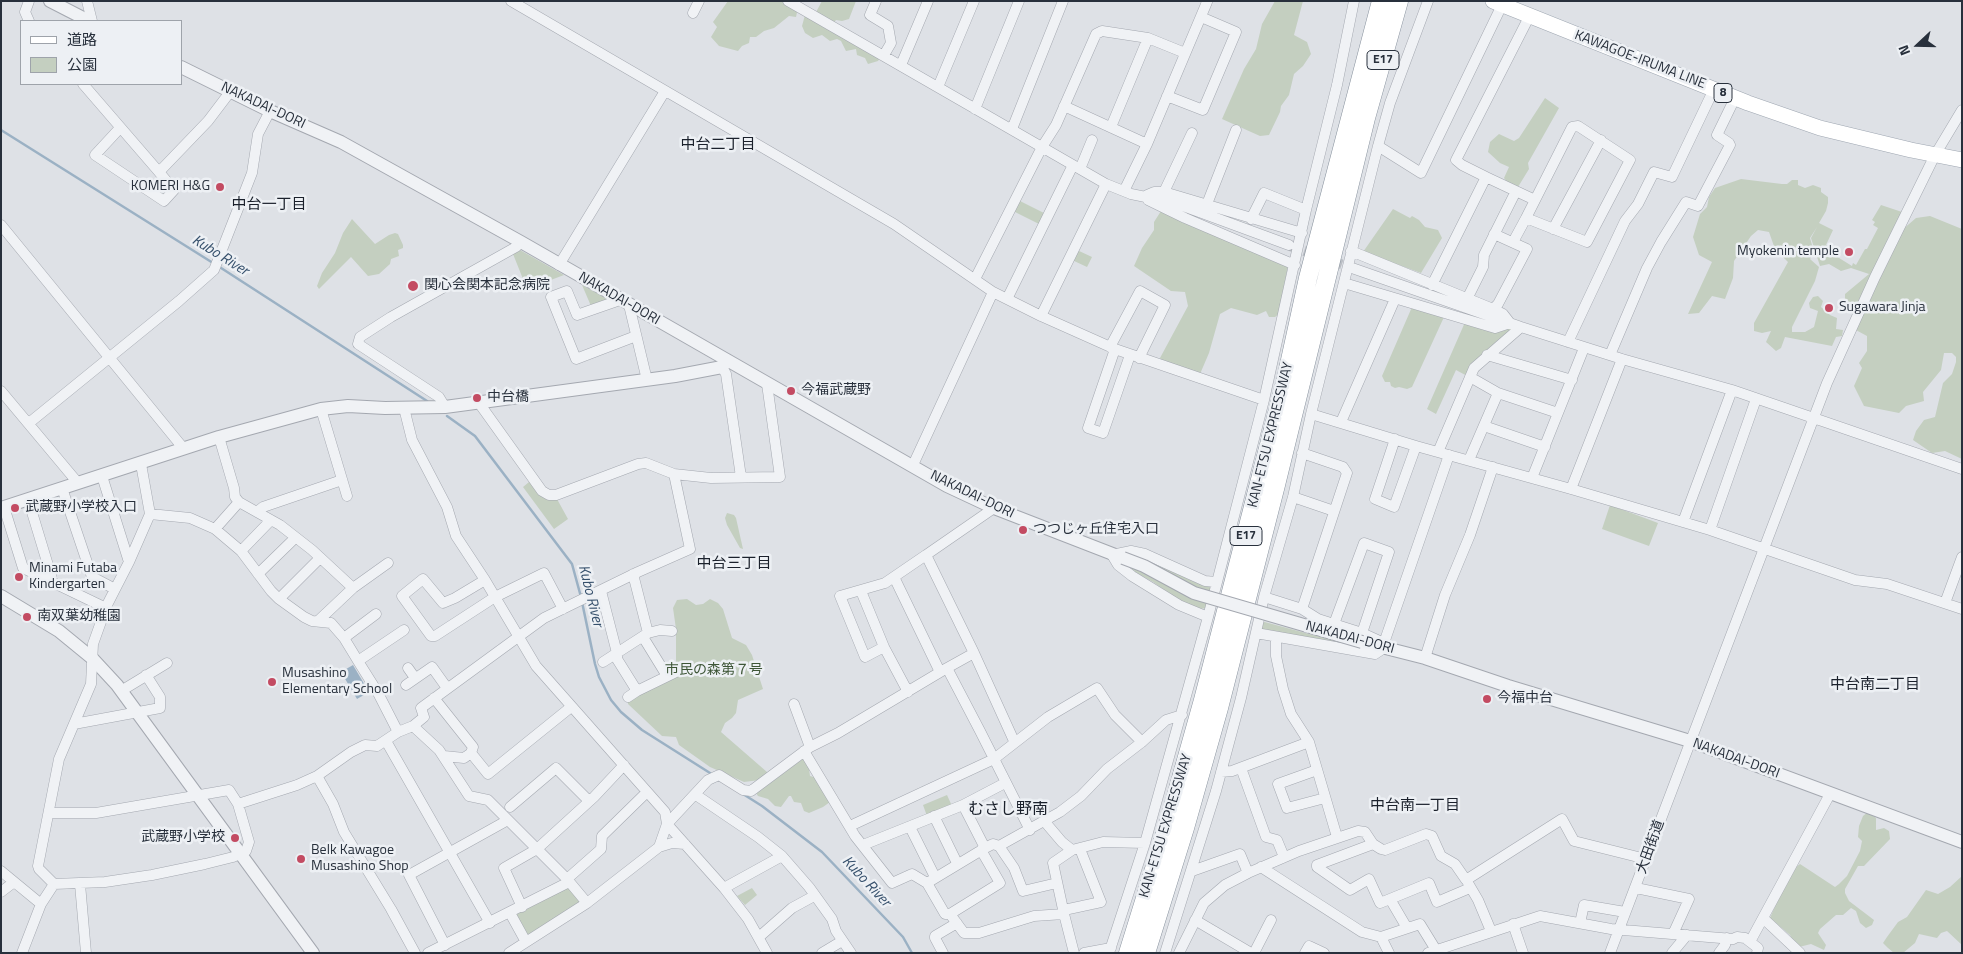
<!DOCTYPE html>
<html>
<head>
<meta charset="utf-8">
<style>
  body { margin:0 }
  #map { position:relative; width:1963px; height:954px; overflow:hidden; background:#dee1e6; font-family:"Titillium Web","Noto Sans JP",sans-serif }
  canvas { display:block }
  .frame { position:absolute; inset:0; border:2px solid #28303c; pointer-events:none }
  .legend { position:absolute; left:20px; top:20px; width:162px; height:65px; box-sizing:border-box; background:#edf0f4; border:1px solid #9ea3aa; margin:0; padding:6px 9px; list-style:none; font-size:15px; color:#28303c }
  .legend li { display:flex; align-items:center; gap:10px; height:25px }
  .legend b { width:25px; border:1px solid #9ea3aa }
  .north { position:absolute; left:1893px; top:20px; width:50px; height:50px; -webkit-text-stroke:4px #edf0f4; paint-order:stroke; rotate:249deg; font-size:14px; font-weight:700; line-height:20px; text-align:center; color:#28303c }
  .north::after { content:''; display:block; margin:auto; width:18px; height:22px; background:#28303c; clip-path:polygon(50% 0,100% 100%,50% 72%,0 100%) }
</style>
</head>
<body>
<div id="map">
<canvas width="1963" height="954"></canvas>
<div class="frame"></div>
<ul class="legend">
<li><b style="height:6px;background:#fff"></b>道路</li>
<li><b style="height:14px;background:#c4cfc0"></b>公園</li>
</ul>
<div class="north">N</div>
</div>
<script>
const context = document.querySelector('canvas').getContext('2d');
context.lineJoin = 'round';
function fillPath(path, color) {
  context.fillStyle = color;
  context.fill(path, 'evenodd');
}
function toPath(rows) {
  const path = new Path2D();
  for (const r of rows) {
    path.moveTo(r[0], r[1]);
    for (let i = 2; i < r.length; i += 2) path.lineTo(r[i], r[i + 1]);
  }
  return path;
}
function trace(path, color, width, dash) {
  context.strokeStyle = color;
  context.lineWidth = width;
  context.lineCap = dash ? 'butt' : 'round';
  context.setLineDash(dash || []);
  context.stroke(path);
}
function drawText(font, color, halo, rows, align = 'center') {
  context.font = font + ' "Titillium Web","Noto Sans JP",sans-serif';
  context.lineWidth = 5;
  context.setLineDash([]);
  context.textBaseline = 'middle';
  context.strokeStyle = halo;
  context.fillStyle = color;
  for (const [text, x, y, turn = 0] of rows) {
    context.save();
    context.translate(x, y);
    context.rotate((+turn || 0) * Math.PI / 180);
    context.textAlign = isNaN(turn) ? turn : align;
    if (halo) context.strokeText(text, 0, 0);
    context.fillText(text, 0, 0);
    context.restore();
  }
}
fillPath(toPath([
  [728,1,785,1,798,8,796,17,789,16,774,28,764,31,756,37,750,37,749,43,742,46,738,51,719,46,711,37,717,27,713,22],
  [822,1,856,1,849,19,842,21,836,20,833,24,881,56,878,61,868,64,865,58,857,55,856,49,846,51,841,41,837,39,830,41,822,35,813,38,805,33,802,26,805,15,815,14],
  [1275,1,1303,1,1294,35,1307,42,1311,54,1303,66,1294,74,1289,95,1281,106,1280,112,1269,135,1260,136,1222,119,1244,69,1256,49,1262,24],
  [1545,98,1559,108,1528,163,1529,169,1518,187,1507,182,1504,178,1509,167,1500,163,1488,152,1490,142,1499,134,1514,141,1519,138],
  [1741,179,1782,184,1787,184,1792,180,1798,180,1798,185,1805,188,1813,185,1821,188,1821,192,1828,197,1828,203,1826,211,1819,223,1833,230,1826,245,1832,249,1831,253,1852,266,1853,263,1856,265,1865,249,1867,249,1878,228,1873,225,1875,222,1872,220,1881,205,1905,213,1902,230,1916,218,1930,216,1962,229,1962,459,1945,451,1932,453,1913,440,1916,431,1924,420,1935,417,1943,383,1952,374,1956,362,1956,357,1952,353,1944,353,1941,370,1923,392,1924,401,1906,406,1899,413,1864,406,1854,386,1862,368,1859,363,1867,351,1867,336,1854,329,1854,316,1845,303,1845,294,1869,274,1851,268,1841,271,1829,264,1820,266,1811,238,1817,227,1810,238,1814,252,1810,259,1819,267,1815,281,1792,327,1792,332,1805,332,1814,327,1818,311,1810,308,1809,303,1813,297,1818,296,1823,301,1821,307,1830,315,1837,318,1836,329,1843,330,1842,336,1836,337,1832,346,1785,337,1781,348,1776,351,1766,342,1771,331,1762,333,1754,331,1754,323,1788,262,1775,249,1769,232,1758,230,1751,236,1734,261,1733,278,1725,299,1712,296,1699,313,1688,314,1712,262,1699,255,1693,237,1700,214,1707,207,1709,197,1715,188],
  [1018,200,1046,214,1041,225,1013,211],
  [1393,209,1410,218,1412,216,1419,220,1425,227,1438,230,1442,238,1421,273,1363,252],
  [1161,211,1288,266,1279,314,1275,317,1269,317,1266,311,1257,315,1231,308,1220,314,1209,353,1200,374,1163,362,1160,358,1188,306,1185,292,1171,291,1134,266,1142,248,1154,230,1154,222],
  [352,219,375,244,389,235,395,233,398,234,403,245,403,248,398,250,399,256,391,259,390,264,379,274,368,276,351,257,319,289,317,286,322,273,335,253,343,233],
  [520,250,564,275,527,289,513,254],
  [1077,250,1092,257,1087,267,1072,260],
  [582,285,606,298,605,301,591,306],
  [1412,307,1444,317,1412,387,1407,389,1399,387,1395,388,1391,386,1390,382,1385,382,1382,376],
  [1466,320,1520,327,1469,377,1456,370,1436,414,1427,409],
  [529,482,557,499,568,519,554,529,523,487],
  [1610,505,1658,523,1649,546,1602,529],
  [727,513,734,515,736,518,743,549,740,548,727,525,725,518],
  [1134,554,1212,586,1211,592,1198,589],
  [1121,563,1140,571,1188,596,1208,604,1207,608,1199,609,1179,600,1153,582,1122,565],
  [687,599,696,605,703,604,710,599,718,603,723,609,732,638,746,645,752,655,763,689,738,700,736,713,732,718,725,723,721,732,767,772,767,775,760,780,744,782,710,767,679,745,676,737,662,736,628,704,628,700,676,669,676,629,673,608,677,600],
  [1261,621,1361,648,1263,630,1260,627],
  [804,758,808,762,810,776,817,778,830,802,823,807,809,813,804,811,801,803,794,802,791,796,789,796,781,807,775,806,768,799,758,796,756,793],
  [947,795,952,806,927,816,923,805],
  [1868,812,1876,818,1876,830,1884,828,1889,831,1890,839,1864,866,1858,866,1845,889,1845,893,1849,901,1874,920,1872,925,1866,928,1860,923,1856,911,1851,908,1843,915,1836,915,1820,929,1818,933,1826,945,1824,950,1811,944,1799,947,1793,941,1790,935,1770,918,1777,902,1796,867,1800,864,1835,887,1839,884,1847,876,1860,851,1862,841,1858,837,1859,826,1863,816],
  [1962,876,1962,945,1947,931,1941,933,1937,938,1919,934,1915,943,1903,953,1894,953,1888,948,1883,943,1887,937,1898,922,1907,917,1926,890,1938,894,1950,887],
  [567,886,580,900,579,904,526,937,513,915],
  [752,888,757,895,745,905,737,896]
]), '#c4cfc0');
fillPath(toPath([
  [353,665,369,692,357,699,341,672]
]), '#9bb1c4');
trace(toPath([
  [1,130,213,263],
  [218,266,427,401],
  [447,416,475,436,572,564,581,597],
  [582,602,595,664,599,677,611,700,621,712,642,730,710,773],
  [743,794,762,806,822,852,903,937,912,953]
]), '#9bb1c4', 2.5);
trace(toPath([
  [1290,246,1352,268]
]), '#babec4', 10, [10, 5]);
const minor = toPath([
  [87,1,92,21],
  [511,1,894,224,993,292,1041,316,1115,349,1264,400],
  [788,1,1106,184,1131,194,1175,203,1289,245],
  [876,1,870,15,888,26,891,43,884,55],
  [693,13,699,1],
  [29,21,25,12,29,1],
  [901,65,928,1],
  [83,84,159,172,208,121,230,92],
  [938,87,974,1],
  [1167,96,1203,110,1236,32,1201,17],
  [1064,106,1147,144],
  [975,109,1019,1],
  [1578,126,1630,160,1587,242,1526,218,1572,127,1578,126],
  [1111,127,1148,38],
  [120,128,95,155,164,201,174,190,159,172],
  [1012,129,1063,1],
  [1378,146,1421,173,1502,5],
  [1080,169,1092,140],
  [1486,177,1535,200],
  [1124,191,1147,144,1207,2,1206,1],
  [1164,192,1192,133],
  [1147,195,1154,192,1164,192,1302,233],
  [1148,200,1185,218,1295,265],
  [1207,204,1236,130],
  [1251,219,1264,193,1306,210],
  [1,225,184,449],
  [1553,229,1601,140],
  [1513,242,1526,218],
  [559,265,665,91],
  [1352,268,1521,327,1622,359,1732,390,1962,469],
  [975,279,1042,147,1056,125,1096,34,1102,31,1148,38,1185,53],
  [1344,283,1495,328,1510,323,1503,314,1493,309,1351,251],
  [1432,285,1486,177,1462,165,1456,160,1529,17],
  [1007,299,1073,165],
  [1467,299,1483,267,1484,255,1516,191],
  [620,300,577,315,567,291,551,297,576,359,636,336],
  [629,305,647,380],
  [1493,309,1498,304,1527,249,1494,234],
  [1041,316,1106,184],
  [1568,342,1625,221,1638,204,1654,172,1672,177,1714,89],
  [1110,347,1140,291,1165,305,1139,358],
  [1115,349,1088,428,1103,433,1130,355],
  [1487,355,1572,380],
  [1610,355,1647,268,1661,242,1686,202,1698,206,1730,145,1729,143,1717,135,1735,98],
  [722,367,726,374,741,477],
  [1470,377,1498,393],
  [1,391,78,483],
  [445,407,439,397,358,344,360,337,391,317,516,247,521,242],
  [404,408,412,440,447,507,456,536,485,580,536,666,665,812,667,824,724,888,748,919,767,953],
  [321,409,347,496],
  [1311,414,1416,446,1571,489,1710,530,1855,580,1887,584,1962,609],
  [1341,422,1395,299],
  [29,423,179,301,214,270,252,173,258,134,270,111],
  [1484,426,1545,447],
  [219,437,234,488,235,497,239,502,280,525,312,550,353,588,388,563],
  [1395,439,1375,499,1394,507,1416,446],
  [1438,452,1474,368,1521,327],
  [1469,460,1498,393,1558,413],
  [913,465,993,292],
  [674,474,711,478,780,477,767,384],
  [102,476,129,562],
  [1532,478,1584,348],
  [62,488,92,577,115,589],
  [1571,489,1622,359],
  [1293,497,1334,511],
  [28,499,51,575,49,580],
  [4,507,23,568,106,608],
  [994,508,926,555,974,653,1014,741],
  [258,511,263,507,342,480],
  [150,514,190,518,215,529,241,551,271,591,279,599,304,617,312,621,331,623,344,638,358,661,378,693,398,732],
  [1683,522,1732,390],
  [215,529,239,502],
  [1710,530,1756,399],
  [241,551,271,520],
  [258,574,295,538],
  [894,577,940,672],
  [485,580,455,598,443,603,423,579,402,596,431,636,435,636,495,597,544,573,563,609],
  [601,591,617,653,617,659,637,691,628,697],
  [861,591,884,647,865,657,840,596,885,583,926,555],
  [279,599,320,558],
  [1945,603,1962,557],
  [1302,609,1347,473,1343,467,1302,453],
  [1208,617,1179,605,1132,576,1118,565,1112,555,1131,551,1145,554,1205,581,1216,582],
  [318,621,353,588],
  [1334,624,1364,543,1389,552,1362,633],
  [648,633,660,630,672,631],
  [1256,633,1375,654,1384,648,1384,643,1362,633,1318,619,1302,609,1264,597],
  [643,637,667,676],
  [1276,637,1276,656,1283,689,1291,714,1309,742,1337,837],
  [344,638,376,614],
  [1384,643,1449,455],
  [884,647,908,692],
  [974,653,947,668,980,731,1030,830],
  [1425,658,1445,595,1470,535,1493,467],
  [358,661,404,630],
  [603,662,648,633,633,574],
  [408,668,415,678],
  [406,685,432,667,447,688],
  [121,691,167,663],
  [637,691,676,672],
  [434,698,473,747,471,753,488,774,571,707],
  [74,724,160,708,160,697,146,675],
  [413,726,439,750,469,796,488,800,567,879,587,903],
  [386,741,490,923],
  [810,747,838,733,947,668],
  [804,751,855,836,892,883,912,874,927,883],
  [444,756,464,758,471,753],
  [1241,768,1266,837,1277,840,1284,857],
  [1317,770,1278,784,1287,808,1325,798],
  [1221,772,1232,771,1309,742],
  [317,776,333,804,344,832,391,909,415,953],
  [696,795,758,837,782,856,809,887,832,919,836,931,851,953],
  [238,804,297,785,317,776,351,752,365,745,377,746,398,732,413,726,424,717,421,708,544,618,638,572,690,549,674,474,646,463,638,464,556,495,549,495,542,491,479,403],
  [963,805,1005,783],
  [510,807,556,768,589,801],
  [49,813,96,813,229,790,238,804,249,842,246,851,233,857,205,864,152,875,105,882,54,884],
  [934,816,957,863],
  [1045,822,1062,842,1072,850],
  [850,826,994,759,1048,717,1097,688,1115,715,1142,742],
  [910,827,935,877],
  [1145,843,1103,842,1072,850,1053,863,1064,914,1034,916,979,933,964,933,950,914,945,914,927,883,985,848,993,844,999,846,1060,812,1081,796,1107,769,1142,742,1166,720,1182,715],
  [1373,844,1317,865,1317,867,1350,890,1369,879,1380,903,1390,899],
  [863,845,963,805,985,848],
  [999,846,1014,868,1023,891,1057,883],
  [659,847,667,824,708,780,719,775,743,790,751,791,810,747,794,704],
  [1261,867,1362,932,1381,937,1389,953],
  [1,871,41,904],
  [1192,871,1240,854,1248,873],
  [567,879,601,849,602,836,647,792],
  [1468,883,1478,900,1491,931],
  [80,884,86,953],
  [724,888,782,856],
  [1636,888,1689,899,1673,934],
  [1,892,14,882],
  [522,907,504,868,537,849,594,797,624,765],
  [1064,910,1101,902,1080,849],
  [510,913,526,942],
  [950,914,1000,883,981,850],
  [1064,914,1074,953],
  [1763,918,1800,953],
  [1195,920,1251,953],
  [1580,923,1584,905,1625,912],
  [1513,924,1523,953],
  [1407,928,1390,899,1429,883,1437,902,1470,888],
  [759,937,792,908,814,896],
  [1381,937,1420,924,1436,950],
  [1751,940,1830,794],
  [445,945,409,875,508,820],
  [22,953,41,904,54,884,39,869,38,866,59,759,91,684,93,644,107,605,129,562,150,514,141,464],
  [428,953,569,882],
  [509,953,587,903,659,847,672,843,685,844],
  [822,953,842,941],
  [943,953,935,938,935,936,957,923],
  [1084,953,1111,948],
  [1109,953,1145,843,1208,617,1264,400,1306,210,1337,85,1354,1],
  [1165,953,1216,791,1241,698,1264,597,1293,497,1311,414,1378,146,1390,103,1428,1],
  [1179,953,1204,903,1225,885,1248,873,1299,851,1358,831,1365,832,1373,844,1381,849,1385,850,1426,834,1432,836,1441,856,1455,864,1466,880,1562,819,1574,841,1646,859],
  [1254,953,1271,920],
  [1305,953,1309,946,1324,953],
  [1428,953,1540,916,1611,929,1733,939,1737,937,1745,938,1758,948,1757,953],
  [1610,953,1827,383,1875,277,1935,155,1962,110],
  [1672,953,1687,935],
  [1719,953,1725,945,1727,938]
]);
const tertiary = toPath([
  [50,1,89,21],
  [181,67,270,111,341,142,521,242,947,486,994,508,1123,558],
  [1,508,219,437,321,409,348,406,385,408,445,407,675,376,722,367,727,360],
  [1,596,59,631,92,658,117,685,313,953],
  [1362,642,1425,658,1508,686,1690,741,1962,842]
]);
const primary = toPath([
  [1493,1,1748,103,1820,128,1911,150,1962,160]
]);
const motorway = toPath([
  [1128,953,1169,821,1203,700,1285,383,1308,278,1381,1],
  [1146,953,1185,828,1219,708,1276,485,1366,118,1399,1]
]);
trace(minor, '#a4a8b0', 11);
trace(tertiary, '#a4a8b0', 14);
trace(primary, '#9ea6b1', 16);
trace(motorway, '#86909c', 19);
trace(minor, '#f0f2f5', 10);
trace(tertiary, '#f0f2f5', 12);
trace(primary, '#fff', 15);
trace(motorway, '#fff', 18);
const tertiaryBridge = toPath([
  [1123,558,1144,566,1194,593,1362,642]
]);
trace(tertiaryBridge, '#a4a8b0', 14, []);
trace(tertiaryBridge, '#f0f2f5', 12);
for (const [x, y, r, color] of [
  [220,187,5,"#c34b62"],
  [1849,252,5,"#c34b62"],
  [413,286,6,"#c34b62"],
  [1829,308,5,"#c34b62"],
  [791,391,5,"#c34b62"],
  [477,398,5,"#c34b62"],
  [15,508,5,"#c34b62"],
  [1023,530,5,"#c34b62"],
  [19,577,5,"#c34b62"],
  [27,617,5,"#c34b62"],
  [272,682,5,"#c34b62"],
  [1487,699,5,"#c34b62"],
  [235,838,5,"#c34b62"],
  [301,859,5,"#c34b62"]
]) {
  const dot = new Path2D();
  dot.arc(x, y, r, 0, 2 * Math.PI);
  context.fillStyle = color;
  context.fill(dot);
  trace(dot, '#edf0f4', 2);
}
for (const [x, y, w] of [
  [1383,60,32],
  [1723,93,18],
  [1246,536,32]
]) {
  const box = new Path2D();
  box.roundRect(x - w / 2, y - 9.5, w, 19, 4);
  context.fillStyle = '#edf0f4';
  context.fill(box);
  trace(box, '#28303c', 1);
}
drawText('bold 12px', '#28303c', null, [
  ["E17",1383,60],
  ["8",1723,93],
  ["E17",1246,536]
]);
drawText('14px', '#28303c', '#edf0f4', [
  ["KAWAGOE-IRUMA LINE",1640,60,21],
  ["NAKADAI-DORI",263,106,25],
  ["NAKADAI-DORI",619,299,30],
  ["KAN-ETSU EXPRESSWAY",1271,435,-76],
  ["NAKADAI-DORI",972,495,26],
  ["NAKADAI-DORI",1350,638,15],
  ["NAKADAI-DORI",1736,759,20],
  ["KAN-ETSU EXPRESSWAY",1166,826,-73],
  ["大田街道",1651,847,-70]
]);
drawText('14px', '#28303c', '#edf0f4', [
  ["KOMERI H&G",210,187,"right"],
  ["Myokenin temple",1839,252,"right"],
  ["関心会関本記念病院",424,286],
  ["Sugawara Jinja",1839,308],
  ["今福武蔵野",801,391],
  ["中台橋",487,398],
  ["武蔵野小学校入口",25,508],
  ["つつじヶ丘住宅入口",1033,530],
  ["Minami Futaba",29,569],
  ["Kindergarten",29,585],
  ["南双葉幼稚園",37,617],
  ["Musashino",282,674],
  ["Elementary School",282,690],
  ["今福中台",1497,699],
  ["武蔵野小学校",225,838,"right"],
  ["Belk Kawagoe",311,851],
  ["Musashino Shop",311,867]
], 'left');
drawText('14px', '#3e5637', '#edf0f4', [
  ["市民の森第７号",714,671]
]);
drawText('15px', '#1b212c', '#edf0f4', [
  ["中台二丁目",718,145],
  ["中台一丁目",269,205],
  ["中台三丁目",734,564],
  ["中台南二丁目",1875,685],
  ["中台南一丁目",1415,806]
]);
drawText('italic 15px', '#36506c', '#edf0f4', [
  ["Kubo River",220,256,32],
  ["Kubo River",590,596,76],
  ["Kubo River",866,882,47]
]);
drawText('16px', '#1b212c', '#edf0f4', [
  ["むさし野南",1008,810]
]);
</script>
</body>
</html>
